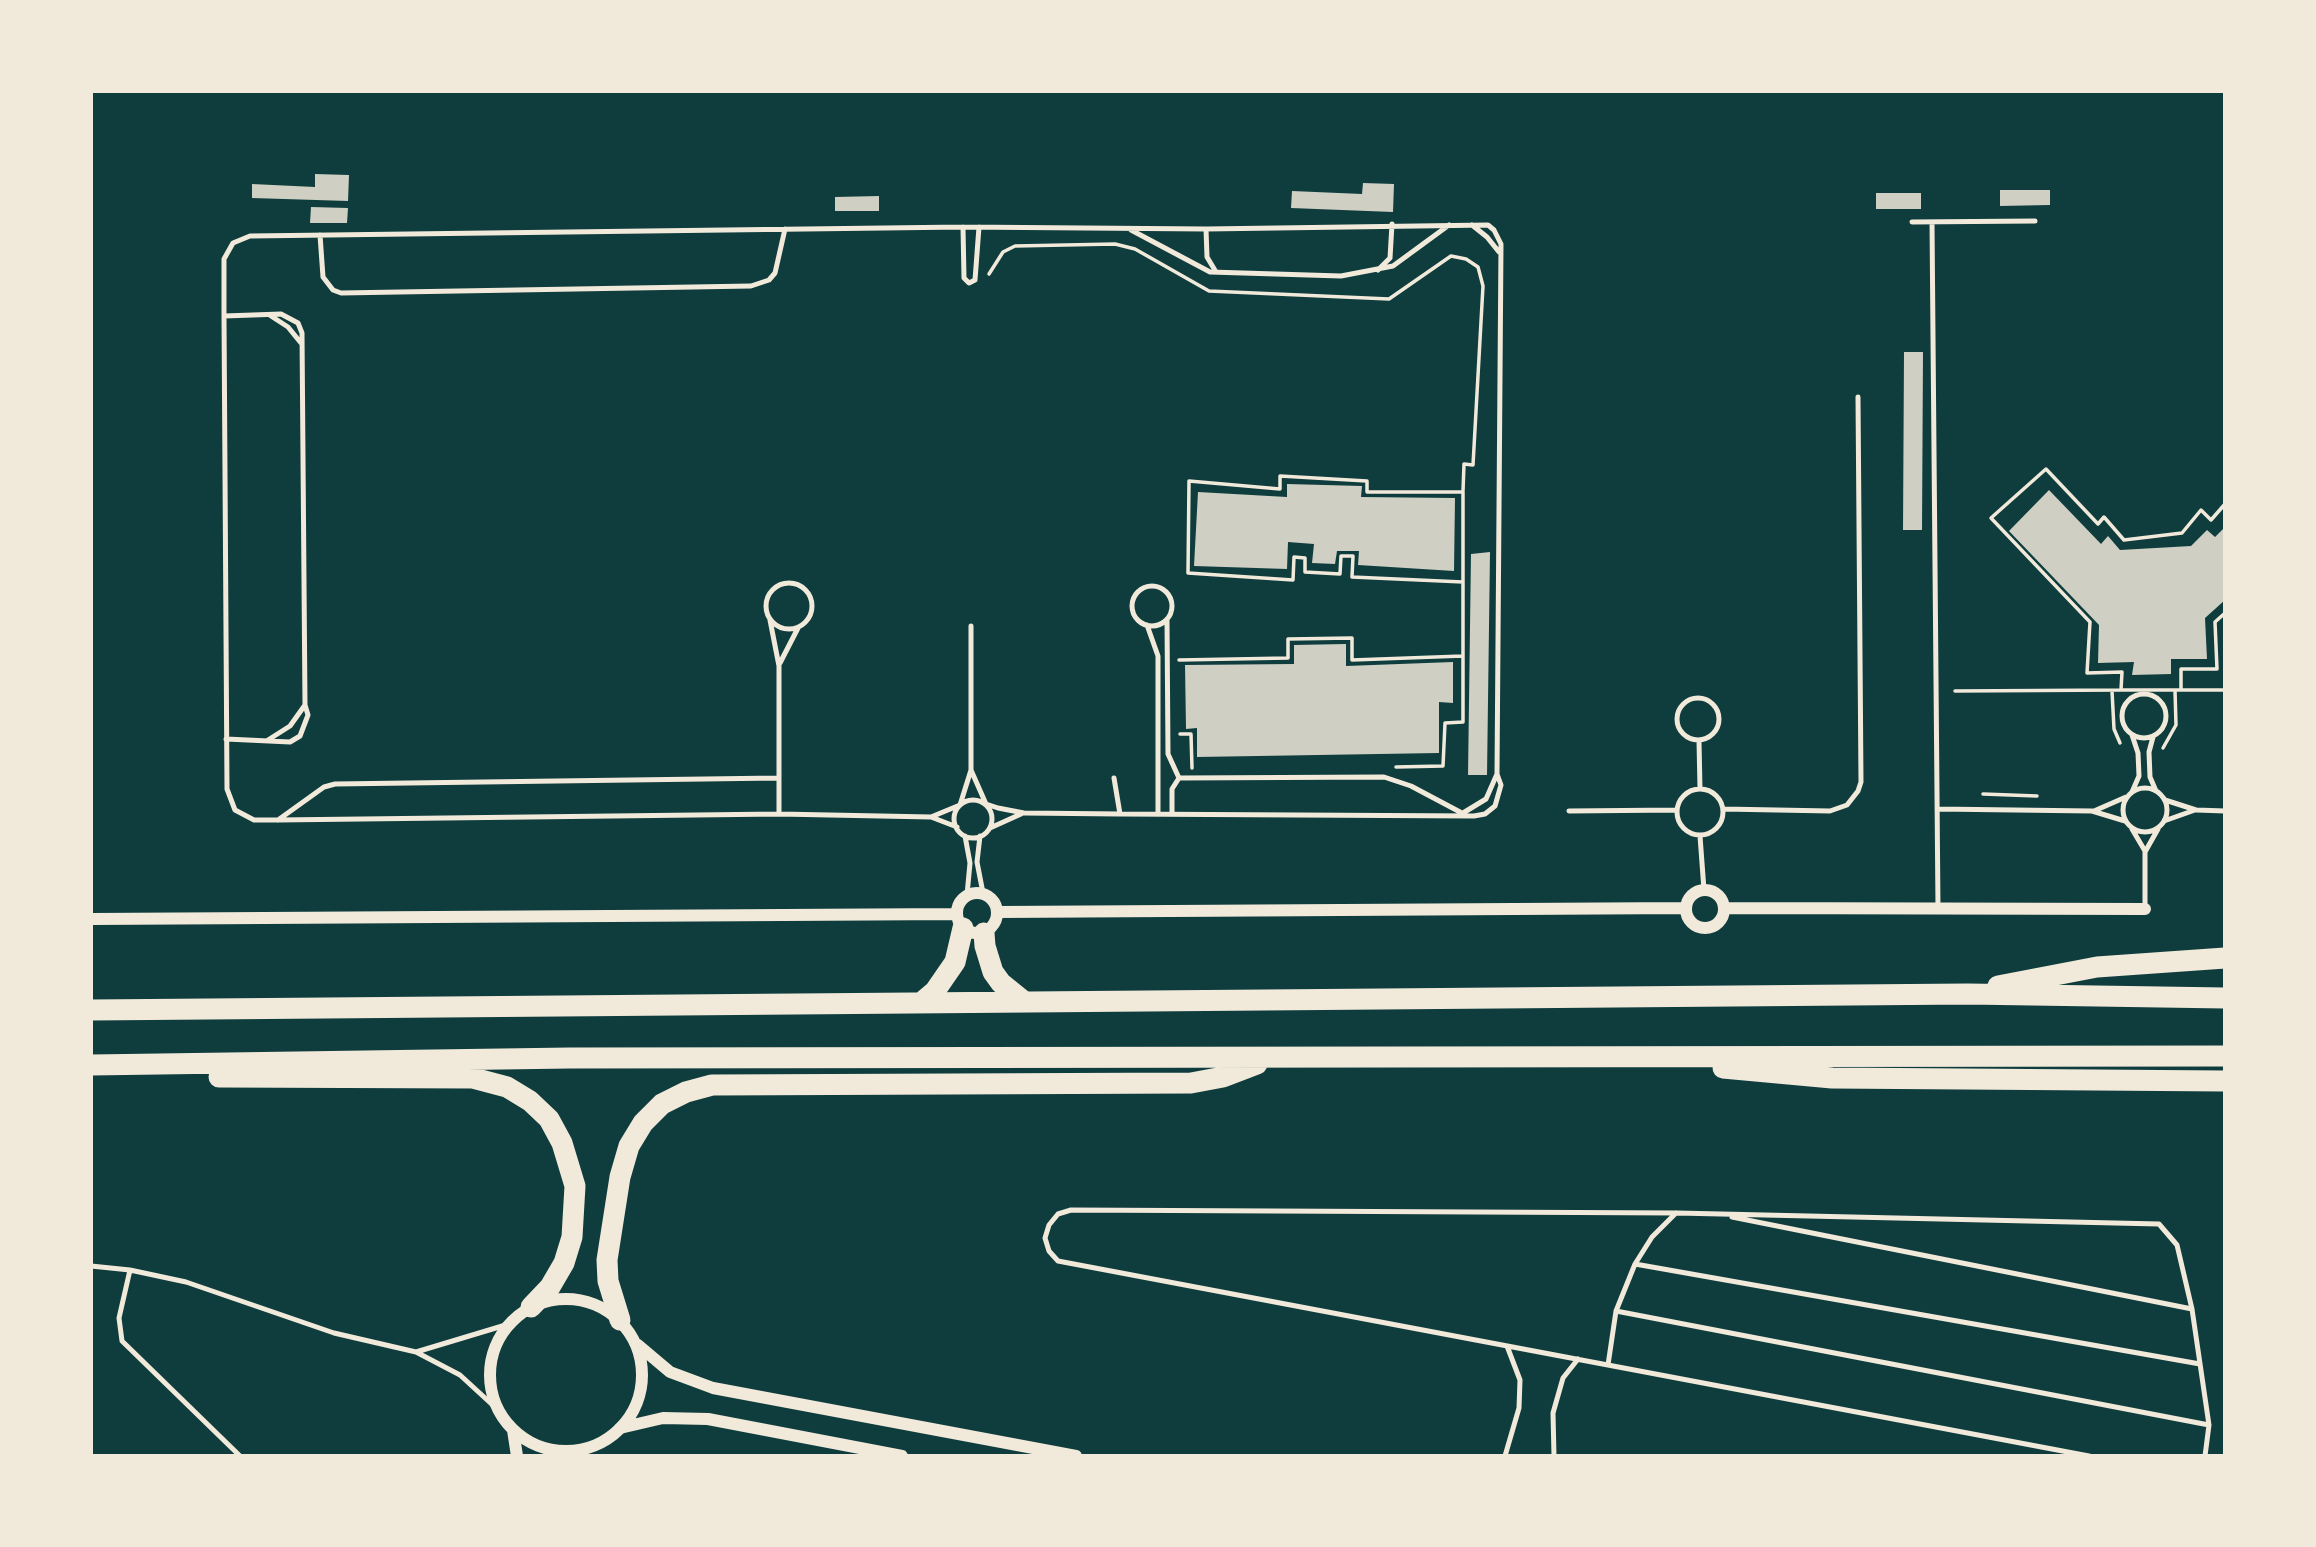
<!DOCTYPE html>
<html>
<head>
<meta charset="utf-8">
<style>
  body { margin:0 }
  #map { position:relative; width:2316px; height:1547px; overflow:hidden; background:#0f3d3e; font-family:"Fira Sans",sans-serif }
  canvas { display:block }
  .frame { position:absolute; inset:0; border:93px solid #f1e9da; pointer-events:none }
</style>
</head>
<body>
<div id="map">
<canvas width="2316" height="1547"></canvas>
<div class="frame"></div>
</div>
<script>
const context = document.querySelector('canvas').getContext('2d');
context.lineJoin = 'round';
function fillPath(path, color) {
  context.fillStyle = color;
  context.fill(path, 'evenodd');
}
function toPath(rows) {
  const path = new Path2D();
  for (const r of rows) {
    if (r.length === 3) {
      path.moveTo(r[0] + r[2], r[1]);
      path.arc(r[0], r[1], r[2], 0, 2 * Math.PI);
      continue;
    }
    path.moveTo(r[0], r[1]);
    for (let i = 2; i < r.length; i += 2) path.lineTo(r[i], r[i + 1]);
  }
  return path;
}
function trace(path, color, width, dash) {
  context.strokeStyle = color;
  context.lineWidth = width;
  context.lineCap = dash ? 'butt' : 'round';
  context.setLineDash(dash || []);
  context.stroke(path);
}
fillPath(toPath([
  [315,174,349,175,348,201,252,198,252,184,315,187],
  [1363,183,1394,184,1393,212,1291,208,1292,191,1362,194],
  [2000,190,2050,190,2050,205,2000,206],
  [1876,193,1921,193,1921,209,1876,209],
  [879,196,879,211,835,211,835,197],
  [311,207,348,208,347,223,310,223],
  [1904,352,1923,352,1922,530,1903,530],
  [1287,484,1362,486,1361,497,1455,498,1454,571,1358,565,1359,551,1337,551,1335,564,1312,563,1314,544,1288,542,1287,569,1194,566,1198,492,1287,497],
  [2049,490,2101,544,2108,536,2120,550,2191,546,2207,530,2215,537,2225,527,2225,600,2205,618,2207,659,2171,659,2171,674,2132,675,2134,662,2098,663,2099,625,2009,531],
  [1490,552,1487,775,1468,775,1471,554],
  [1346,644,1346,666,1453,662,1453,703,1439,702,1439,753,1197,757,1197,728,1186,729,1185,665,1294,664,1294,645]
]), '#cfcfc3');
trace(toPath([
  [989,274,1003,252,1015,246,1115,244,1135,249,1209,291,1389,299,1451,256,1466,259,1478,267,1483,286,1473,465,1464,464,1463,491],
  [1179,660,1288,658,1288,639,1352,638,1352,660,1463,656,1463,492,1367,492,1367,481,1280,476,1280,489,1189,481,1188,573,1293,580,1294,557,1305,558,1305,572,1340,574,1341,556,1353,556,1352,577,1463,582],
  [2121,690,2225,690],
  [2181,690,2181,669,2217,669,2215,622,2225,613],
  [1955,691,2121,690,2122,672,2087,673,2090,622,1991,518,2046,469,2098,524,2104,517,2124,540,2182,533,2201,510,2211,520,2225,504],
  [2112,691,2114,729,2120,743],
  [1180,734,1191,734,1192,768],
  [2163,748,2176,725,2175,690],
  [1396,767,1443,766,1445,723,1463,722,1463,656],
  [1983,794,2037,796]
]), '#f1e9da', 3.5);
trace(toPath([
  [1912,222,2035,221],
  [1932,222,1938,908],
  [1472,225,1487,237,1499,252],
  [963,227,964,278,969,283,975,280,979,227],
  [1206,229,1207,257,1216,272],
  [1131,230,1210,272,1341,276,1393,266,1449,225],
  [320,235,323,277,333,290,341,293,751,286,769,280,775,273,785,229],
  [1378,270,1390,258,1392,224],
  [224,316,281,314,298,323,302,333,305,705,308,715,300,736,290,742,226,739],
  [271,316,288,327,301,343],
  [789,606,23],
  [1152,606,20],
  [770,620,779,666,779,814],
  [1167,620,1168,754,1179,778],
  [1147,625,1158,656,1158,814],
  [780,663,798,628],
  [2144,716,22],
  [1698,719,21],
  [2153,737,2149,752,2150,777,2156,791],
  [268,740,290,726,305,705],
  [1699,741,1700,789],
  [971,770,986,804,998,808,1024,813,1120,814,1474,816,1485,814,1495,806,1501,785,1497,774],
  [1114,778,1120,814],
  [2145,810,22],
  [1700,812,23],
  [2132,792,2139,776,2138,753,2132,735],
  [2165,800,2196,810,2225,811],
  [973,819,19],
  [1723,809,1830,811,1847,805,1858,791,1861,782,1858,397],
  [1937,809,2092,811,2125,821],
  [1569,811,1677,810],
  [2094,811,2126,797],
  [1172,814,1172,789,1179,778,1384,777,1411,786,1460,812],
  [931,817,960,805,971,770,971,626],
  [278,820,324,787,335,784,778,778],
  [2164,821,2195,810],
  [957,827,931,817,779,814,278,820,254,820,235,810,227,789,224,316,224,259,233,243,250,236,963,227,1206,229,1488,225,1494,230,1501,244,1497,774,1486,799,1463,813],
  [990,828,1021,814],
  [2132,829,2145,851],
  [965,836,970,863,967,895],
  [980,836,977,862,983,893],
  [1700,836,1704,890],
  [2145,907,2145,852,2158,829],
  [1732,1217,2192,1309],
  [1635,1264,2200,1364],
  [91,1266,130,1270,186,1282,334,1333,416,1352,460,1375,497,1409],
  [130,1270,119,1318,122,1341,240,1456],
  [1616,1311,2209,1425],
  [416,1352,509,1324],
  [1608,1365,1616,1311,1635,1264,1652,1237,1676,1213],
  [1505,1456,1519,1408,1520,1380,1507,1346],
  [1554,1456,1553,1413,1563,1378,1578,1359],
  [2089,1456,1058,1261,1049,1251,1045,1238,1049,1225,1058,1214,1071,1210,1677,1213,2159,1224,2177,1245,2192,1309,2209,1425,2205,1456]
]), '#f1e9da', 5);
trace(toPath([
  [1705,909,19],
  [977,913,20],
  [1725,908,2145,909],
  [998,912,1686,908],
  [91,919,956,914],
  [566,1375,76],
  [638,1345,670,1372,713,1388,1076,1456],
  [620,1428,663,1418,708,1419,902,1456],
  [513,1430,517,1456]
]), '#f1e9da', 12);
trace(toPath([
  [984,933,985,946,993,972,1001,983,1022,1000],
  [1998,986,2097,967,2225,958],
  [922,1002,935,991,955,962,963,928],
  [91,1010,1968,994,2225,998],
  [91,1065,570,1058,2225,1056],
  [1723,1068,1832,1078,2225,1081],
  [219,1077,473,1078,507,1087,530,1101,549,1119,562,1143,575,1186,572,1237,564,1263,550,1287,531,1307],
  [620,1320,608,1281,607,1260,620,1177,629,1146,643,1123,662,1104,686,1092,712,1085,1191,1083,1223,1077,1257,1064]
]), '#f1e9da', 21);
</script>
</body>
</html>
